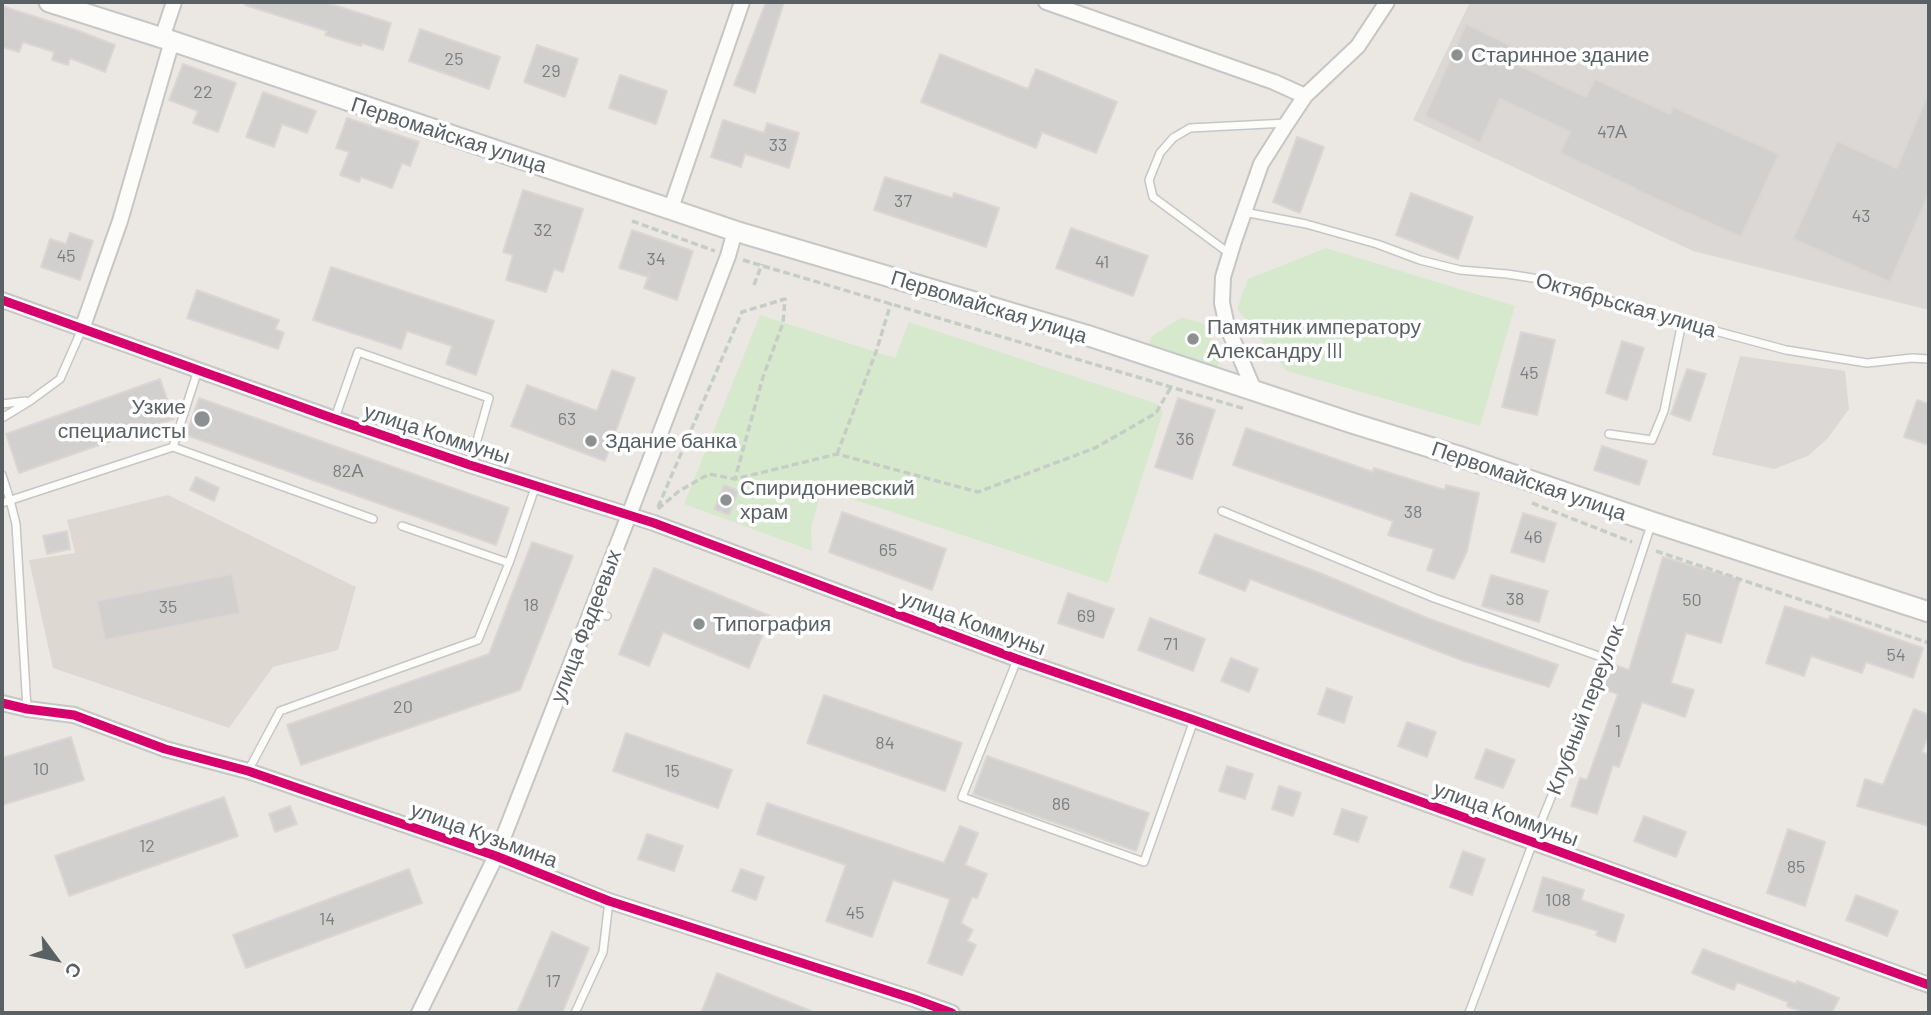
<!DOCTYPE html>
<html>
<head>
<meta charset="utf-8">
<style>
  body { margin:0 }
  #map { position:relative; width:1931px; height:1015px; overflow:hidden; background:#ebe8e4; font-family:Barlow,sans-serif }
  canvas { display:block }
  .frame { position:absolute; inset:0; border:4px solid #5a6164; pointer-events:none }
  .north { position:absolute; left:21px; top:924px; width:70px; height:70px; -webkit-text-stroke:5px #fff; paint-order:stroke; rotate:123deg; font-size:19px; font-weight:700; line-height:28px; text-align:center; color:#5a6164 }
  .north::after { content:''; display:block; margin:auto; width:24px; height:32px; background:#5a6164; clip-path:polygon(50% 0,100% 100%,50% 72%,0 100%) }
</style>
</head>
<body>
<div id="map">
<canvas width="1931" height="1015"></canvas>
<div class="frame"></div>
<div class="north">С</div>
</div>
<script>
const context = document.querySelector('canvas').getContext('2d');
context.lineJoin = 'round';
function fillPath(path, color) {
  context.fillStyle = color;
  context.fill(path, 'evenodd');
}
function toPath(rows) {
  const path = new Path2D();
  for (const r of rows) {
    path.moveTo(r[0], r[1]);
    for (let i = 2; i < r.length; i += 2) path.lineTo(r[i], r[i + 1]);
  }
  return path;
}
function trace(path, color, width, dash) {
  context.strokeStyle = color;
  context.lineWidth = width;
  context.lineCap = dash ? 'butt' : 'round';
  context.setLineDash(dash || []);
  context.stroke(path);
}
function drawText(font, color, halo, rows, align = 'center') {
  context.font = font + ' Barlow,sans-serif';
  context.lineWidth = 7;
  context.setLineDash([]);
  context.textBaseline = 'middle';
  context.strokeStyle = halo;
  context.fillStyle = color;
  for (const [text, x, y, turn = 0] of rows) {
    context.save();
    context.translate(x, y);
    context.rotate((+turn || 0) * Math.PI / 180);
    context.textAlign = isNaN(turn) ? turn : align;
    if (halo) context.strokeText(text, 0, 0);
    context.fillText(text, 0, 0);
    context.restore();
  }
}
fillPath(toPath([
  [1470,2,1929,2,1929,310,1693,251,1413,120],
  [1740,356,1845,371,1849,409,1828,438,1808,456,1774,469,1712,455]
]), '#dcd8d5');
fillPath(toPath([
  [168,495,356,587,338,650,273,667,229,728,53,668,29,560,75,553,67,520]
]), '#ded8d3');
fillPath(toPath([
  [1326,248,1515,306,1480,426,1287,371,1237,309,1248,279],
  [760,315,895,358,909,322,1158,404,1163,412,1108,583,822,489,811,528,812,551,684,504],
  [1182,317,1204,324,1221,358,1217,367,1148,345,1152,336]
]), '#d7e9cd');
const building = toPath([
  [245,2,324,2,391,23,383,50,362,43,361,46,325,35,327,31,245,5,245,2],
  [766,2,784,2,755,93,734,85,766,2],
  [2,6,79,31,115,45,105,72,70,58,68,65,52,60,54,52,23,42,19,52,2,47,2,6],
  [1466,24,1510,45,1504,58,1586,97,1595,79,1670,114,1673,107,1779,154,1741,237,1636,190,1636,189,1560,153,1570,132,1500,99,1480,143,1425,116,1466,24],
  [420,29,500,57,489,89,409,61,420,29],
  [537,45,578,59,565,97,524,82,537,45],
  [940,54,1028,89,1036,69,1117,102,1096,153,1042,132,1036,148,921,102,940,54],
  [183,64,236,83,218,132,193,123,198,111,169,100,183,64],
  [620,75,667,91,656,124,609,108,620,75],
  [1929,91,1929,193,1890,282,1793,239,1837,141,1897,168,1929,91],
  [263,92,316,111,307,133,282,124,274,147,246,137,263,92],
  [347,118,419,142,410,166,402,163,392,188,361,177,359,182,340,175,349,152,336,148,347,118],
  [723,120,764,133,767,123,799,133,789,168,745,154,741,167,711,157,723,120],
  [1297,137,1324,147,1300,213,1273,202,1297,137],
  [885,177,952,198,954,193,999,208,986,247,874,210,885,177],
  [523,190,583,209,563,272,554,269,546,292,506,280,513,255,503,252,523,190],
  [1411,193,1473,217,1458,259,1396,235,1411,193],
  [1071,228,1148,256,1133,296,1056,268,1071,228],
  [632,230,693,251,677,300,644,288,648,277,619,268,632,230],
  [70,233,93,241,80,280,41,267,50,239,66,244,70,233],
  [331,267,494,321,476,375,446,364,452,346,407,331,401,349,313,320,331,267],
  [197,290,279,320,275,329,284,333,278,349,187,318,197,290],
  [1521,332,1555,340,1537,415,1502,407,1521,332],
  [1622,341,1644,348,1627,400,1606,393,1622,341],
  [1687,369,1706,374,1690,421,1671,414,1687,369],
  [612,370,635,378,605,461,511,426,527,385,597,411,612,370],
  [160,379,174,419,19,473,6,434,160,379],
  [199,398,509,508,496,545,186,435,199,398],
  [1178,398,1215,410,1192,479,1155,467,1178,398],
  [1917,400,1929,404,1929,445,1904,437,1917,400],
  [1246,428,1373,472,1374,468,1445,490,1446,485,1479,493,1467,551,1454,579,1427,570,1434,549,1388,535,1393,521,1233,465,1246,428],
  [1602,446,1647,461,1639,485,1594,470,1602,446],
  [196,477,219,488,214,501,190,490,196,477],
  [724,485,738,491,729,515,714,509,724,485],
  [842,512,946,549,932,590,829,552,842,512],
  [1523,513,1556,523,1544,562,1511,552,1523,513],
  [67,531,70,549,47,554,43,536,67,531],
  [1215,534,1320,573,1427,618,1558,665,1549,687,1464,661,1250,579,1245,591,1199,573,1215,534],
  [532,542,573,556,520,690,301,765,287,725,489,654,532,542],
  [1663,557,1740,580,1721,643,1686,633,1671,683,1694,690,1685,717,1642,702,1619,767,1613,765,1597,814,1571,806,1580,778,1587,780,1618,694,1603,689,1608,673,1612,664,1629,670,1663,557],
  [654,568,770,616,749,668,663,632,649,666,619,654,654,568],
  [232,574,240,613,105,640,97,601,232,574],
  [1491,575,1548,591,1539,622,1482,606,1491,575],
  [1068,593,1114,609,1103,638,1058,623,1068,593],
  [1785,606,1829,620,1830,616,1923,648,1913,678,1866,662,1862,673,1811,656,1804,676,1766,663,1785,606],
  [1150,618,1205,639,1193,671,1138,650,1150,618],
  [1231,658,1258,669,1249,692,1221,681,1231,658],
  [1327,688,1352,697,1344,723,1318,714,1327,688],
  [824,695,962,743,945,791,807,743,824,695],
  [1914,709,1929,715,1929,733,1922,752,1929,755,1929,826,1857,806,1865,779,1883,785,1914,709],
  [1407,722,1436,732,1427,757,1398,746,1407,722],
  [626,733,732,770,718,808,613,771,626,733],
  [71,737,84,780,2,805,2,758,71,737],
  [1486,749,1515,760,1503,788,1475,778,1486,749],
  [987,756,1149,813,1136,851,973,794,987,756],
  [1227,766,1253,774,1245,799,1219,791,1227,766],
  [1279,786,1301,793,1293,816,1272,809,1279,786],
  [224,797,238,836,69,896,55,856,224,797],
  [767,803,944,863,960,826,978,833,965,865,987,874,977,898,972,897,961,923,973,930,967,941,976,945,962,975,928,963,950,899,893,880,872,937,826,921,846,865,757,834,767,803],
  [290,806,297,824,275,832,269,814,290,806],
  [1342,809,1367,817,1358,842,1334,834,1342,809],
  [1644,816,1686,832,1676,857,1634,841,1644,816],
  [1788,829,1825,842,1805,906,1767,893,1788,829],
  [647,834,683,846,674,871,638,859,647,834],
  [1463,851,1485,859,1472,895,1450,887,1463,851],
  [409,869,422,903,246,968,233,935,409,869],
  [741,869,764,877,756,900,732,891,741,869],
  [1543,877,1584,890,1581,900,1624,915,1615,942,1596,935,1598,931,1533,911,1543,877],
  [1856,895,1898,911,1887,936,1846,920,1856,895],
  [552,932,589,948,562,1013,517,1013,552,932],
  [1703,949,1750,967,1796,984,1797,981,1839,998,1832,1013,1805,1013,1787,1006,1788,1002,1737,982,1734,990,1692,973,1703,949],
  [717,973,816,1013,701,1013,717,973]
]);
fillPath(building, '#d2d0ce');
trace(building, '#dad6d4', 2);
const lane = toPath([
  [1244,212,1306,224,1377,244,1420,260,1460,270,1507,274,1552,281,1641,311,1786,350,1867,363,1912,358,1929,359],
  [1230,254,1153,197,1149,180,1160,153,1173,138,1190,128,1287,123],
  [2,404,25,401],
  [2,418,30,401,60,379,82,329],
  [335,418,358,352,489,398,470,465],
  [1609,434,1652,440,1664,411,1682,322],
  [173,447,373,519],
  [2,475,10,500,16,524,27,709],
  [2,503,173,447,198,370],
  [1222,511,1434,598,1607,659],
  [402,526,509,563],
  [592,611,607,616],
  [1017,660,962,797,1144,862,1194,720],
  [248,771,280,711,478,640,509,563,536,485],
  [575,1013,603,952,609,901],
  [1469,1013,1533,842,1607,659,1652,522]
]);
const street = toPath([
  [1046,2,1274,82,1305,96],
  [162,38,174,2],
  [671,208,742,2],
  [2,300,335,419,470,465,654,523,1017,659,1194,720,1929,985],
  [82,329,120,221,172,41],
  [1254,390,1227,326,1222,303,1223,277,1234,241,1261,164,1287,123,1305,96,1358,46,1387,2],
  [2,703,27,709,74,715,165,749,248,771,496,856,609,901,914,999,952,1013],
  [419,1013,496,856,629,515,728,256,735,231]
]);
const secondary = toPath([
  [49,2,172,41,735,231,1086,335,1352,423,1458,456,1652,522,1929,612]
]);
trace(lane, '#c6c6c5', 10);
trace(street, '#c6c6c5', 18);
trace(secondary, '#c6c7c6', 23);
trace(toPath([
  [632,221,715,251],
  [743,260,1245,409],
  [754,285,762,264],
  [837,454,876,352,891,303],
  [1532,503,1632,542],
  [658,507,742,312,785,299,783,323,763,377,735,479],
  [658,509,679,491,709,474,735,479,837,454,978,492,1095,448,1156,413,1171,387],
  [1656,551,1929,643]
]), '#c6cdc6', 3.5, [7, 3.5]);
trace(lane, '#fcfcfb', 7);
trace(street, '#fcfcfb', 14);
trace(secondary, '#fcfcfb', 19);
trace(toPath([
  [2,300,335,419,470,465,654,523,1017,659,1194,720,1929,985],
  [2,703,27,709,74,715,165,749,248,771,496,856,609,901,914,999,952,1013]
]), '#d6006c', 9);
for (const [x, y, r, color] of [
  [1457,55,7,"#8d9091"],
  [1193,339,7,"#8d9091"],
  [202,419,9,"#8d9091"],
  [591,441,7,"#8d9091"],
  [726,500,7,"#8d9091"],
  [699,624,7,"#8d9091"]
]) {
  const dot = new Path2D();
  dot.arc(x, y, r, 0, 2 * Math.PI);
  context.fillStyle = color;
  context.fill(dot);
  trace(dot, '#fff', 2.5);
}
drawText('18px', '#797e80', null, [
  ["25",454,59],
  ["29",551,71],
  ["22",203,92],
  ["47А",1612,132],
  ["33",778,145],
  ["37",903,201],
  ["43",1861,216],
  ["32",543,230],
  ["45",66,256],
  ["34",656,259],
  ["41",1102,262],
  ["45",1529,373],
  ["63",567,419],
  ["36",1185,439],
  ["82А",348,471],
  ["38",1413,512],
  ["46",1533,537],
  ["65",888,550],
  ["38",1515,599],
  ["50",1692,600],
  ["18",531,605],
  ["35",168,607],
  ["69",1086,616],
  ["71",1171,644],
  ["54",1896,655],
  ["20",403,707],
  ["1",1618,731],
  ["84",885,743],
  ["10",41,769],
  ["15",672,771],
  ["86",1061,804],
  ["12",147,846],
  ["85",1796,867],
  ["108",1558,900],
  ["45",855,913],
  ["14",327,919],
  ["17",553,981]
]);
drawText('21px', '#5a6164', '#fff', [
  ["Старинное здание",1471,55],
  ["Памятник императору",1207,327],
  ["Александру III",1207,351],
  ["Узкие",186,407,"right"],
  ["специалисты",186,431,"right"],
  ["Здание банка",605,441],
  ["Спиридониевский",740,488],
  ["храм",740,512],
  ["Типография",713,624]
], 'left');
drawText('21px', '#5a6164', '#fff', [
  ["Первомайская улица",449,135,18],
  ["Октябрьская улица",1626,305,16],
  ["Первомайская улица",989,307,17],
  ["улица Коммуны",437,434,18],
  ["Первомайская улица",1529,481,19],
  ["улица Коммуны",973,623,20],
  ["улица Фадеевых",586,626,-69],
  ["Клубный переулок",1585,710,-69],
  ["улица Коммуны",1506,814,20],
  ["улица Кузьмина",484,835,20]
]);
</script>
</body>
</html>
